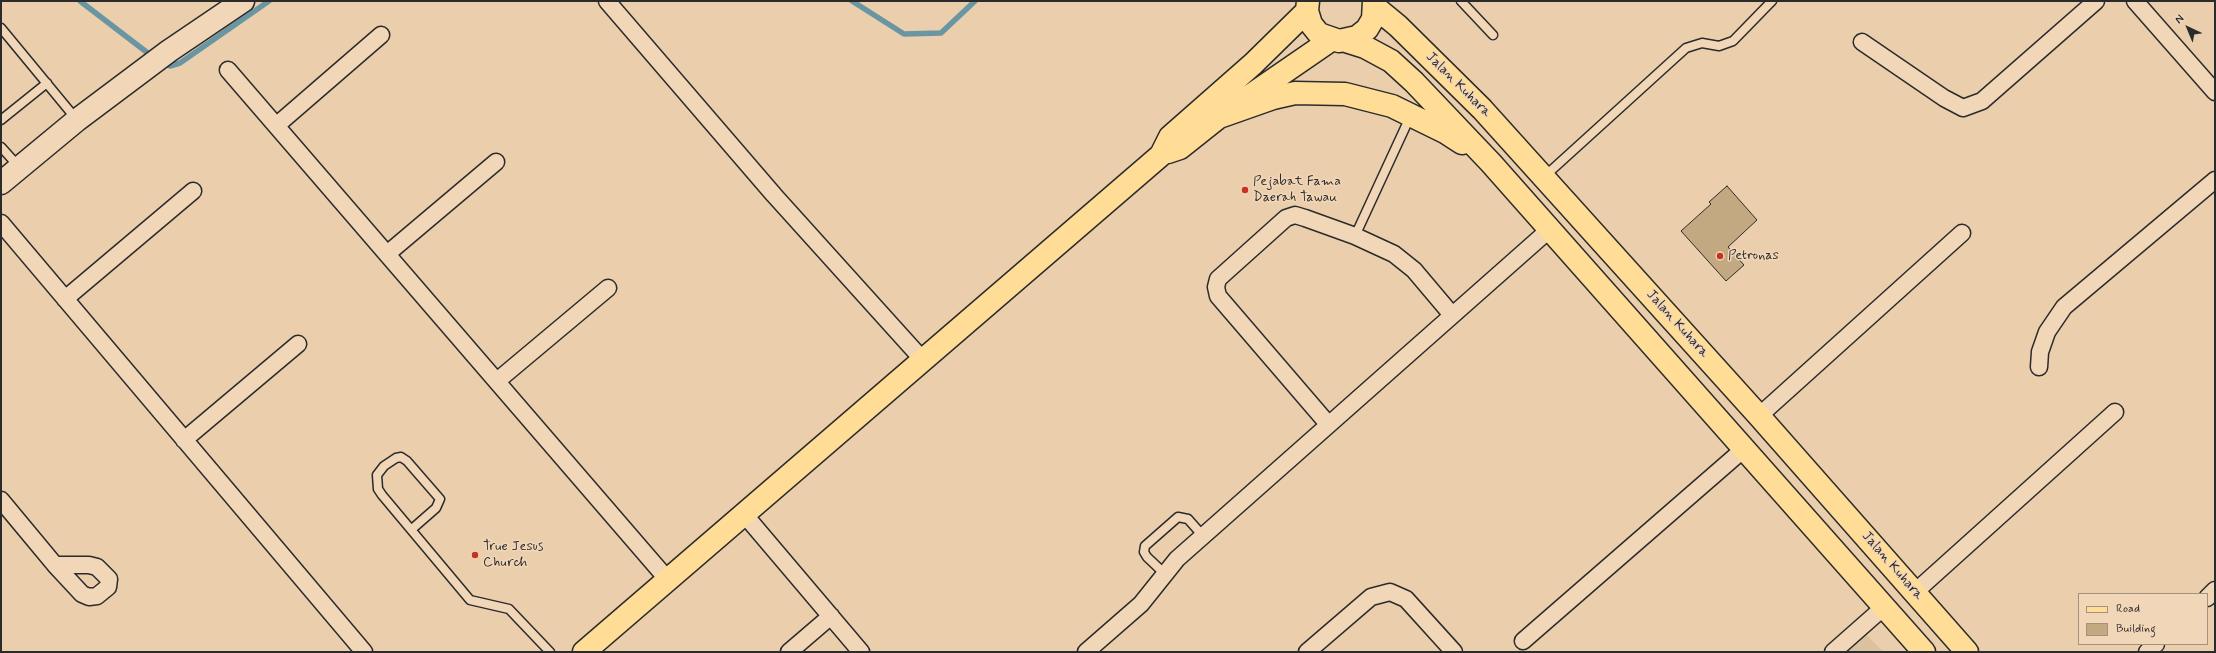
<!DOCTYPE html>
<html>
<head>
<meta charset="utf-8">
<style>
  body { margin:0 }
  #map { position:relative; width:2216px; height:653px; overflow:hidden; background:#ebcfac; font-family:Mynerve,sans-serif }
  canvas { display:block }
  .frame { position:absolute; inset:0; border:2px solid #2b2b2b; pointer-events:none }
  .legend { position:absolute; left:2078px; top:593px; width:130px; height:52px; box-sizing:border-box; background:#f1d6b8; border:1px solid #a29280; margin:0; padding:5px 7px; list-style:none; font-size:12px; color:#2b2b2b }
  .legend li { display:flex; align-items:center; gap:8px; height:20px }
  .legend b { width:20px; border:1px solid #a29280 }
  .north { position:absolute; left:2168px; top:8px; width:40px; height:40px; -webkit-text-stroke:3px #f1d6b8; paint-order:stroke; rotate:316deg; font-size:11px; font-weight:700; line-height:16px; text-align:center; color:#2b2b2b }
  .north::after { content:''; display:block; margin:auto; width:14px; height:18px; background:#2b2b2b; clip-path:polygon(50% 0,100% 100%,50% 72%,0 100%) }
</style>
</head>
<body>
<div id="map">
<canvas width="2216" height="653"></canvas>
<div class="frame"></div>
<ul class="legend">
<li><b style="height:5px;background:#ffdd96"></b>Road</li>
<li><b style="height:11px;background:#c3a982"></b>Building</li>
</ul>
<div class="north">N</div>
</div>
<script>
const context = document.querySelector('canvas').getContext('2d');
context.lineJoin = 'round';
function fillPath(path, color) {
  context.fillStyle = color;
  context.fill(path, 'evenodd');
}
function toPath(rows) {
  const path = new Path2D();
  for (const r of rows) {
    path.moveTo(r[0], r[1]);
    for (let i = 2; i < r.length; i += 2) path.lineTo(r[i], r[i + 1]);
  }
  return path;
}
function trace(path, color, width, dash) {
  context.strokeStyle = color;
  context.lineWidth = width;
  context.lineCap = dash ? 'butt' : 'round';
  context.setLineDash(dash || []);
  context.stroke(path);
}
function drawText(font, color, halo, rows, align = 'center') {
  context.font = font + ' Mynerve,sans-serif';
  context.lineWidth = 3;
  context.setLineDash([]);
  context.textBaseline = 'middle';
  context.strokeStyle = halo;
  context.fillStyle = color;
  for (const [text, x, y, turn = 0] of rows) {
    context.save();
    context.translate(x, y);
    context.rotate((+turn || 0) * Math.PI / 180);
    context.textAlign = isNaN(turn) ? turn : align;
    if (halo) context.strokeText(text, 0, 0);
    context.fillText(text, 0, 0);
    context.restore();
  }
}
fillPath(toPath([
  [1867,635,1883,652,1848,652]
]), '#dbc19d');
trace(toPath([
  [80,1,153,57],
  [852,1,904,34,941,33,975,1],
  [161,63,170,66,180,63,269,1]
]), '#6996a2', 5.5);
const building = toPath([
  [1727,186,1757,220,1728,247,1744,265,1726,281,1681,231,1711,204,1709,202,1727,186]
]);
fillPath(building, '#c3a982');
trace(building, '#2b2b2b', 1);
const lane = toPath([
  [1461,1,1493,35],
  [1,28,77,120],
  [1,120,47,83],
  [1,147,19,167],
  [1545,176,1686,48,1702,43,1719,46,1733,41,1772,1],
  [1355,236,1410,117],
  [412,529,436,508,440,499,407,461,401,457,396,458,384,466,377,475,378,489,382,495,470,600,509,609,550,652],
  [1165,574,1147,557,1144,552,1145,546,1178,517,1188,519,1203,536]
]);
const street = toPath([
  [607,1,774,195,922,359],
  [2135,1,2215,92],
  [1862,42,1944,98,1963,108,1982,101,2096,1],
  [228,70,668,580],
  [277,125,381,35],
  [1,223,364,652],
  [387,254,496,162],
  [65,299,193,191],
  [2039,367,2040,352,2047,332,2064,307,2215,180],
  [497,381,608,288],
  [1759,416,1962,233],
  [1328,424,1218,296,1216,287,1218,279,1286,218,1295,215,1305,218,1355,236,1394,254,1414,270,1452,315],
  [184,440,298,344],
  [1,500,55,565,82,594,89,597,97,596,108,587,109,579,97,567,89,565,55,565],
  [744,514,861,652],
  [1915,592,2115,412],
  [2207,598,2215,590],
  [1523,641,1745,448],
  [789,652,831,616],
  [1086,652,1141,604,1177,559,1550,229],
  [1307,652,1371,597,1390,592,1406,599,1454,652],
  [1833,652,1884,607],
  [2147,652,2156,644]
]);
const secondary = toPath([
  [1,183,77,120,169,51,243,1]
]);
const primary = toPath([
  [1308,1,1307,11,1311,24,1319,34,1339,41,1357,37,1367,29,1373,19,1374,1],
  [1375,7,1398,26,1482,109,1759,416,1967,652],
  [1346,41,1365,47,1391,61,1414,82,1491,163,1924,652],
  [1219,117,1273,98,1295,93,1345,94,1392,106,1445,132,1462,143],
  [1168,152,1180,148,1219,117,1331,40],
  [584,652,1161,155,1170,137,1253,64,1307,11]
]);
trace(lane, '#2b2b2b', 11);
trace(street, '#2b2b2b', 19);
trace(secondary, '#2b2b2b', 25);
trace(primary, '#2b2b2b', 25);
trace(lane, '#f1d6b8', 8);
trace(street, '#f1d6b8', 16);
trace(secondary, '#f1d6b8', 22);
trace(primary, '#ffdd96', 22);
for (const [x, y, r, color] of [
  [1245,190,4,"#c8321e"],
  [1720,256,4,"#c8321e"],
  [475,555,4,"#c8321e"]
]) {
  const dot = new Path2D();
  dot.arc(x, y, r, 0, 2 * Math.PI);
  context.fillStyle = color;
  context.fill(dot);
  trace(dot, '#f1d6b8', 1.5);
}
drawText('14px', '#2b2b2b', '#f1d6b8', [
  ["Jalan Kuhara",1458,85,45],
  ["Jalan Kuhara",1677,324,48],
  ["Jalan Kuhara",1892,566,49]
]);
drawText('14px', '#2b2b2b', '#f1d6b8', [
  ["Pejabat Fama",1253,182],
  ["Daerah Tawau",1253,198],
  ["Petronas",1728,256],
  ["True Jesus",483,547],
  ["Church",483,563]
], 'left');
</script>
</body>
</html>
